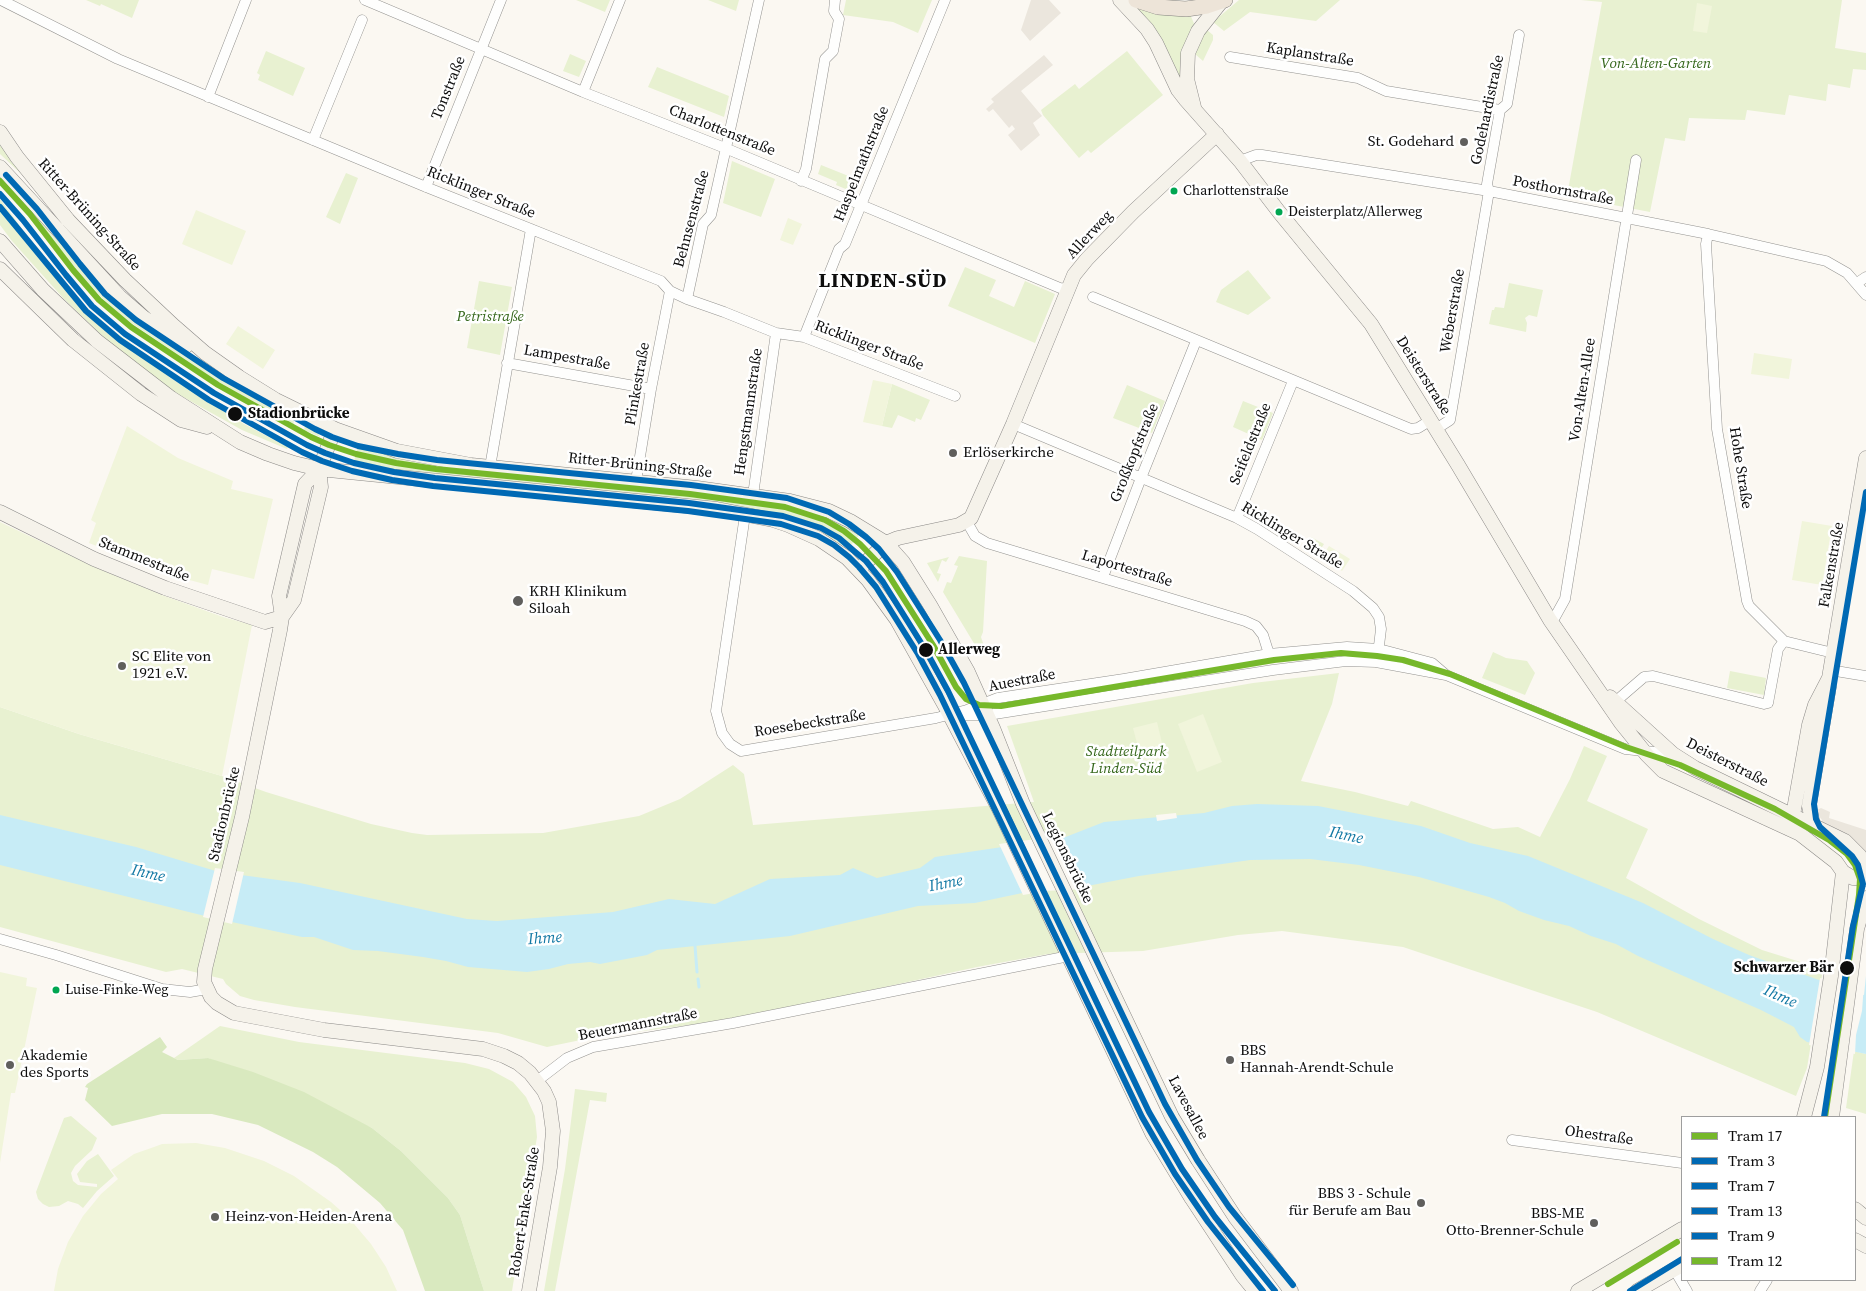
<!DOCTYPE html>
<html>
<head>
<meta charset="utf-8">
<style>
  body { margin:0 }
  #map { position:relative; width:1866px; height:1291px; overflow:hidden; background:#fbf8f2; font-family:"Source Serif 4",serif }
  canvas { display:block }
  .legend { position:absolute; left:1681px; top:1116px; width:175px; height:165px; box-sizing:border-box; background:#fff; border:1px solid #9e9e9e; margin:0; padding:6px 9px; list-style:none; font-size:15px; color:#0d0d0d }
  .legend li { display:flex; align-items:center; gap:10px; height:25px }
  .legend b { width:25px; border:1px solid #9e9e9e }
</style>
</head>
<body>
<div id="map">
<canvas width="1866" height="1291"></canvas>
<ul class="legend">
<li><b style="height:6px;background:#76b82a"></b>Tram 17</li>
<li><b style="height:6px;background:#0069b4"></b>Tram 3</li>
<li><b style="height:6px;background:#0069b4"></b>Tram 7</li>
<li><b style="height:6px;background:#0069b4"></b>Tram 13</li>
<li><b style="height:6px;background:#0069b4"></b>Tram 9</li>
<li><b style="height:6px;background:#76b82a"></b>Tram 12</li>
</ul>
</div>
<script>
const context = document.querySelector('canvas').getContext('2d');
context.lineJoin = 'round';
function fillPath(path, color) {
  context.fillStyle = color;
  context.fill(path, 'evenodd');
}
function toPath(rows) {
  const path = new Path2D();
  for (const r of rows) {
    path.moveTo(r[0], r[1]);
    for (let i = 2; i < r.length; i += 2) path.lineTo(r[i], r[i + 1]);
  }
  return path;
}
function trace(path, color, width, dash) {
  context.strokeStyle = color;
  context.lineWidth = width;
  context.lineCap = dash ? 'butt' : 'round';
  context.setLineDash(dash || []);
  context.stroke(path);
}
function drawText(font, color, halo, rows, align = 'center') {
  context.font = font + ' "Source Serif 4",serif';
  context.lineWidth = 5;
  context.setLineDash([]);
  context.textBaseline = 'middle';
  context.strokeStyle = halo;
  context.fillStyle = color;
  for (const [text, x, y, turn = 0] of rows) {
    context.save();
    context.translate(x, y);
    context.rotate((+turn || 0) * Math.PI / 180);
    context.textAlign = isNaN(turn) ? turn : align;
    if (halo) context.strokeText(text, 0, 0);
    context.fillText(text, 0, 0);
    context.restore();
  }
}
fillPath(toPath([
  [86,0,139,0,132,18,101,4,100,6],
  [576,0,610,0,605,12],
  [708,0,739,0,736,11],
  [846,0,932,0,918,33,893,22,843,15],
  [1239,0,1340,0,1316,21,1250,12,1224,31,1213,22],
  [1581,0,1842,0,1835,48,1866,53,1866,70,1853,69,1850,88,1828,84,1826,101,1789,95,1785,115,1747,110,1745,120,1689,118,1685,141,1665,138,1650,212,1567,196,1602,2],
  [1140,7,1190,14,1195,26,1183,84,1138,10],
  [1207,30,1213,35,1213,40,1203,61,1195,54,1201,40],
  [266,51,305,68,293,96,258,80,260,75,257,73],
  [1127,51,1163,95,1091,153,1088,150,1079,158,1043,115,1041,110,1075,84,1079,89],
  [570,54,586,61,579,77,563,71],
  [657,67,729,96,724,117,648,87],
  [0,141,31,183,0,154],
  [732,161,775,179,761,217,723,203],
  [821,165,861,181,857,191,853,190,853,192,836,185,837,182,818,174],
  [346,173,358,178,340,224,326,217],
  [0,199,62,283,95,317,171,373,169,377,244,424,288,447,287,449,242,430,199,406,178,394,118,351,64,299,12,241,0,225],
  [34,212,162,334,221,374,293,416,294,425,217,381,124,318,103,299,76,270,33,213],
  [965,267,996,280,989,296,1014,307,1025,281,1055,294,1035,343,948,306],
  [1248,270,1271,298,1248,315,1216,302,1221,290],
  [479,281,512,287,500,355,467,348],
  [1509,283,1543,290,1537,317,1529,315,1525,318,1527,323,1526,332,1489,324,1492,310,1494,310,1495,307,1504,308],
  [892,384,930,400,921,420,916,418,915,422,898,415,892,428,882,426],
  [1127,385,1165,401,1152,433,1113,418],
  [1243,401,1273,413,1262,440,1233,427],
  [306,422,316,429,320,437,304,430],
  [358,446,390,456,448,468,769,502,831,518,860,534,848,549,823,533,789,518,352,468],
  [1311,537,1324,544,1317,555,1305,547],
  [959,556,987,561,983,632,981,637,987,655,981,655,943,592,947,582,951,583,958,566,954,565],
  [949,557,946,562,942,560,937,573,941,574,938,582,927,563],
  [1493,652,1506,658,1527,661,1535,673,1525,695,1482,678],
  [1730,671,1766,678,1764,695,1727,688],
  [1339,673,1332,704,1301,781,1355,792,1408,806,1411,801,1493,829,1518,827,1540,837,1570,779,1584,746,1607,756,1587,801,1648,829,1626,878,1699,919,1762,950,1823,969,1807,1068,1796,1096,1597,1012,1403,947,1282,931,1238,935,1143,951,1048,954,977,967,737,1019,595,1037,547,1047,498,1033,295,1007,254,1000,240,996,226,984,223,979,182,969,166,972,0,927,0,707,79,734,222,776,266,792,371,824,412,833,427,835,543,833,639,816,680,799,733,765,744,774,753,825,1034,802,1007,726,1253,683],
  [220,1026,299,1042,465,1063,489,1069,513,1082,526,1097,535,1116,537,1137,512,1291,484,1291,460,1215,448,1198,401,1151,372,1128,208,1058,178,1060,174,1058],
  [1854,1051,1866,1054,1866,1114,1846,1108],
  [575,1089,607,1093,606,1102,590,1100,555,1291,544,1291,565,1169],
  [71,1116,97,1138,92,1150,75,1166,71,1173,73,1181,78,1185,97,1187,97,1184,80,1182,77,1174,87,1161,98,1154,114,1176,97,1191,83,1208,78,1204,68,1201,59,1206,49,1207,43,1204,38,1199,36,1192,64,1118]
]), '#e8f1d1');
fillPath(toPath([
  [160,1037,167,1047,162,1052,178,1060,208,1058,253,1072,304,1092,372,1128,401,1151,448,1198,460,1215,484,1291,425,1291,403,1230,380,1203,337,1167,313,1152,258,1125,212,1114,162,1114,112,1126,85,1100,88,1088,85,1087,87,1084]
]), '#d9e9bf');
fillPath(toPath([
  [1697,3,1712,6,1707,33,1693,31],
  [196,210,246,231,232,265,182,244],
  [788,218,802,224,793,245,780,240],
  [238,326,275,350,263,369,226,344],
  [1754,353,1792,359,1789,379,1751,374],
  [873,380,892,384,882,426,863,422],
  [127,426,178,458,233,481,231,489,273,499,254,579,212,569,208,585,171,575,89,543,96,523,91,520],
  [1802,521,1832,526,1822,585,1792,580],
  [0,522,92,566,162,595,223,617,252,625,222,776,79,734,0,707],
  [1329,546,1350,559,1342,571,1321,558],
  [1203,714,1222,762,1197,772,1178,724],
  [1157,722,1167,764,1144,770,1133,728],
  [0,972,27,978,26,986,37,988,15,1093,11,1093,0,1163],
  [196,1143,225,1148,264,1161,294,1176,331,1202,349,1218,371,1244,386,1267,397,1291,54,1291,58,1269,68,1242,83,1216,101,1194,118,1179,111,1170,134,1154,154,1147,162,1144]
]), '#f1f5db');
fillPath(toPath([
  [1031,0,1049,0,1061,13,1030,41,1021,30],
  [1044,55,1053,65,1021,91,1042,116,1033,123,1040,135,1021,151,1008,135,1015,129,1012,125,1009,128,993,109,989,112,986,109,994,102,991,99],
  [1821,808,1830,812,1829,818,1866,830,1866,858,1821,823,1822,820,1815,811]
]), '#ebe6dd');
fillPath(toPath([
  [1257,804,1318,806,1421,826,1470,843,1528,856,1643,903,1713,939,1749,955,1819,980,1864,995,1866,976,1866,1054,1807,1042,1800,1037,1794,1027,1761,1010,1638,956,1616,944,1591,936,1569,926,1544,920,1519,911,1505,903,1489,897,1419,877,1359,865,1310,859,1250,860,1139,876,1082,887,1046,888,975,903,918,906,790,936,657,950,647,955,600,964,590,962,568,964,549,969,527,972,468,967,446,961,423,957,378,951,353,950,314,937,302,937,213,918,0,865,0,815,136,847,219,872,300,883,467,919,497,921,613,912,669,899,715,904,770,879,840,875,853,868,877,878,920,868,935,857,1063,838,1104,822,1204,813,1232,806]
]), '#c7ecf6');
fillPath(toPath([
  [1176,813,1177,818,1157,821,1156,815],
  [1058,836,1083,889,1046,891,1023,895,999,844],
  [215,868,244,872,232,924,203,917],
  [1820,978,1862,991,1864,984,1862,1011,1856,1035,1855,1054,1809,1045]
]), '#fbf8f2');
trace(toPath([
  [695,946,697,972],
  [698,979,699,987]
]), '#c7ecf6', 3);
const street = toPath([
  [1,0,118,59,426,187,661,281,670,291,687,299,724,312,776,333,804,337,955,396],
  [365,0,583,92,725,148,1060,288,1068,289],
  [1230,57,1358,78,1386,91,1500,110],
  [583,92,620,0],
  [208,97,246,0],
  [313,140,362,20],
  [1240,161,1256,155,1262,155,1489,191,1708,234,1826,261,1847,273,1866,295],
  [801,181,806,169,825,59,833,51,839,19,834,11,835,0],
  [426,187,501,0],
  [1708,234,1706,244,1717,429,1747,601,1749,606,1784,641,1833,653],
  [1857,283,1866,277],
  [1093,297,1411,429,1418,428,1431,420],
  [687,299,703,224,711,215,759,0],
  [804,337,839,249,845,244,945,0],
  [507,363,651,389],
  [1013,424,1237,518,1257,529,1353,591,1373,608,1379,617,1381,629,1378,654],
  [1436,429,1450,420,1489,191,1487,184,1500,110,1507,104,1519,35],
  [490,467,531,229],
  [636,481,651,389,670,291],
  [753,495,776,333],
  [745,515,716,711,722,733,730,744,741,751,936,718,967,710,998,698,1124,679,1269,654,1347,647,1379,649,1432,663,1446,675],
  [1237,518,1293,381],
  [967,522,975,536,987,543,1245,621,1256,626,1263,635,1269,654],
  [1103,577,1141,478,1196,341],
  [1550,620,1555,617,1565,599,1636,160],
  [1830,670,1866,676],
  [1615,702,1644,677,1653,676,1764,704,1768,703,1778,649,1784,641],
  [962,715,988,715,1273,670,1346,661,1376,662,1446,675,1625,749,1673,754],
  [0,939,56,955,162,989,190,992,207,989],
  [537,1081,567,1058,593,1047,733,1023,1069,956],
  [1512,1140,1682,1163],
  [1674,1269,1687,1291],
  [1760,1291,1767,1280]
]);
const secondary = toPath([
  [1120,0,1147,29,1156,43,1178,90,1185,99,1240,161,1279,212,1371,324,1458,465,1550,620,1621,723,1647,755,1663,771,1800,834,1836,862,1843,872,1853,878,1866,879],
  [1194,107,1187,79,1188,53,1198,31,1221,2],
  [0,132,17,157,68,220,125,280,174,326,205,353,239,377,276,400,335,429,397,451,471,465,697,488,790,501,829,511,850,521,886,543,903,562,930,605,968,672,993,728,1023,804,1172,1117,1198,1160,1235,1217,1291,1291],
  [0,167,120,297,143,317,186,346],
  [0,241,43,290,97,341,171,398,240,442,268,454,294,463,319,469,717,509,773,520,788,525,819,539,847,558,868,580,897,620,944,704,999,809,1152,1133,1192,1199,1242,1275,1255,1291],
  [0,269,73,340,141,394,181,420,207,427],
  [335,429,319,469,305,484,279,596,282,617,280,630,242,817,205,969,204,982,211,997,217,1003,234,1013,324,1030,483,1049,504,1056,518,1063,530,1073,544,1091,549,1102,553,1131,550,1167,529,1291],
  [0,512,94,559,165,588,265,622,282,617],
  [859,569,886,543,898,538,959,525,971,518,1013,424,1074,275,1087,259,1133,212,1217,134],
  [282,617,294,600,321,487,319,469],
  [1610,697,1673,754,1695,768,1845,841,1860,856,1866,870],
  [1813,824,1809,806,1829,687],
  [1800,834,1796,827,1793,815,1809,725,1815,705,1829,678,1866,458],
  [1804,1117,1817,1067,1831,976,1843,872],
  [1832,1117,1857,929,1866,898],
  [1855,1209,1866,1218],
  [1855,1240,1866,1246],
  [1578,1291,1682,1229],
  [1637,1291,1682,1265]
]);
const primary = toPath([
  [1136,0,1158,7,1186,9,1207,6,1225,0]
]);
trace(street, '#949390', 11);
trace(secondary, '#8b8987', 15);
trace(primary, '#81807d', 16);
trace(street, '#fefefd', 10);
trace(secondary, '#f5f2ea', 14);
trace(primary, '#ede4d8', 15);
trace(toPath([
  [0,181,30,214,73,270,99,300,131,327,218,385,311,437,329,445,356,454,396,463,436,469,690,494,785,507,825,520,844,531,860,544,886,571,933,645,956,687,966,699,979,705,1001,706,1274,660,1341,653,1377,656,1403,660,1450,674,1626,747,1680,765,1775,809,1829,840,1847,854,1855,865,1860,879,1859,895,1825,1117]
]), '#76b82a', 6);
trace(toPath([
  [0,194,23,220,66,275,92,306,125,334,214,393,307,445,325,453,354,463,394,472,435,478,689,503,783,516,821,528,839,538,854,551,866,561,883,582,925,649,948,691,1149,1112,1182,1169,1215,1217,1275,1291]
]), '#0069b4', 6);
trace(toPath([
  [6,175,37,209,80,264,105,294,136,320,223,378,315,429,332,437,358,446,398,454,437,460,691,485,787,498,829,512,849,524,866,537,879,549,897,572,940,640,964,683,1165,1104,1197,1160,1229,1207,1293,1285]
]), '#0069b4', 6);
trace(toPath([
  [0,207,86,311,120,340,209,400,302,452,322,461,352,471,392,480,433,486,688,511,781,524,818,536,834,545,849,557,859,567,876,587,918,654,940,695,1142,1117,1175,1174,1208,1222,1263,1291]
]), '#0069b4', 6);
trace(toPath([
  [1824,1117,1853,926,1863,884,1858,865,1852,856,1820,827,1816,819,1814,804,1866,492],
  [1630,1291,1682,1259]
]), '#0069b4', 6);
trace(toPath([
  [1608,1284,1677,1242]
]), '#76b82a', 6);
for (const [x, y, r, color] of [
  [1464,142,5,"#605f5d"],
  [1174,191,4.5,"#00a651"],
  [1279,212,4.5,"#00a651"],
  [235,414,8,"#0d0d0d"],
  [953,453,5,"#605f5d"],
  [518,601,6,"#605f5d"],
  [926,650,8,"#0d0d0d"],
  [122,666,5,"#605f5d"],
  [1847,968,8,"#0d0d0d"],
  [56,990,4.5,"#00a651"],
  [1230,1060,5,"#605f5d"],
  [10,1065,5,"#605f5d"],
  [1421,1203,5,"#605f5d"],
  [215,1217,5,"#605f5d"],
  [1594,1223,5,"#605f5d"]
]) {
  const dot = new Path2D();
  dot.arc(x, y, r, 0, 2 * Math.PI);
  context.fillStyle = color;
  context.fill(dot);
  trace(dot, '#fff', 2);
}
drawText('14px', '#0d0d0d', '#fff', [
  ["Charlottenstraße",1183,191],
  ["Deisterplatz/Allerweg",1288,212],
  ["Luise-Finke-Weg",65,990]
], 'left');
drawText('15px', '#0d0d0d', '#fff', [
  ["Kaplanstraße",1310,55,9],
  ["Tonstraße",449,88,-68],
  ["Godehardistraße",1488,110,-78],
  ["Charlottenstraße",722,131,22],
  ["Haspelmathstraße",862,164,-68],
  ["Posthornstraße",1563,191,11],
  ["Ricklinger Straße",481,193,22],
  ["Ritter-Brüning-Straße",89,215,48],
  ["Behnsenstraße",692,219,-75],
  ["Allerweg",1090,235,-47],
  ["Weberstraße",1453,311,-80],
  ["Ricklinger Straße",869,346,21],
  ["Lampestraße",567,358,10],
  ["Deisterstraße",1423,376,58],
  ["Plinkestraße",638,384,-80],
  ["Von-Alten-Allee",1583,390,-81],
  ["Hengstmannstraße",749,412,-82],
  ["Seifeldstraße",1251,444,-68],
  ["Großkopfstraße",1135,453,-68],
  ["Ritter-Brüning-Straße",640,466,6],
  ["Hohe Straße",1740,468,81],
  ["Ricklinger Straße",1292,536,31],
  ["Stammestraße",144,560,22],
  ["Falkenstraße",1832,565,-80],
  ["Laportestraße",1127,569,17],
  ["Auestraße",1022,681,-11],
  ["Roesebeckstraße",810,724,-9],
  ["Deisterstraße",1727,763,27],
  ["Stadionbrücke",225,814,-77],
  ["Legionsbrücke",1067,858,64],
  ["Beuermannstraße",638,1025,-11],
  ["Lavesallee",1188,1108,62],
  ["Ohestraße",1599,1136,8],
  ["Robert-Enke-Straße",525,1212,-81]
]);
drawText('italic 15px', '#35671b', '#fff', [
  ["Von-Alten-Garten",1656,64],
  ["Petristraße",490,317],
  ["Stadtteilpark",1126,752],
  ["Linden-Süd",1126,769]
]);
drawText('15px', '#0d0d0d', '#fff', [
  ["St. Godehard",1454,142,"right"],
  ["Erlöserkirche",963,453],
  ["KRH Klinikum",529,592],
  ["Siloah",529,609],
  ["SC Elite von",132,657],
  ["1921 e.V.",132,674],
  ["BBS",1240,1051],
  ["Hannah-Arendt-Schule",1240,1068],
  ["Akademie",20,1056],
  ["des Sports",20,1073],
  ["BBS 3 - Schule",1411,1194,"right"],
  ["für Berufe am Bau",1411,1211,"right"],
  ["BBS-ME",1584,1214,"right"],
  ["Otto-Brenner-Schule",1584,1231,"right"],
  ["Heinz-von-Heiden-Arena",225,1217]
], 'left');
drawText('bold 15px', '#0d0d0d', '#fff', [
  ["Stadionbrücke",248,414],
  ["Allerweg",938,650],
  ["Schwarzer Bär",1834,968,"right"]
], 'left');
drawText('italic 16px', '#1278a4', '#fff', [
  ["Ihme",1346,836,12],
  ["Ihme",148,874,13],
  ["Ihme",946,884,-11],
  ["Ihme",545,939,-4],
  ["Ihme",1780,997,24]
]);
context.letterSpacing = '1px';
drawText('bold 20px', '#0d0d0d', '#fff', [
  ["LINDEN-SÜD",883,282]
]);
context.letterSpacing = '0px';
</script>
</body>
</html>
